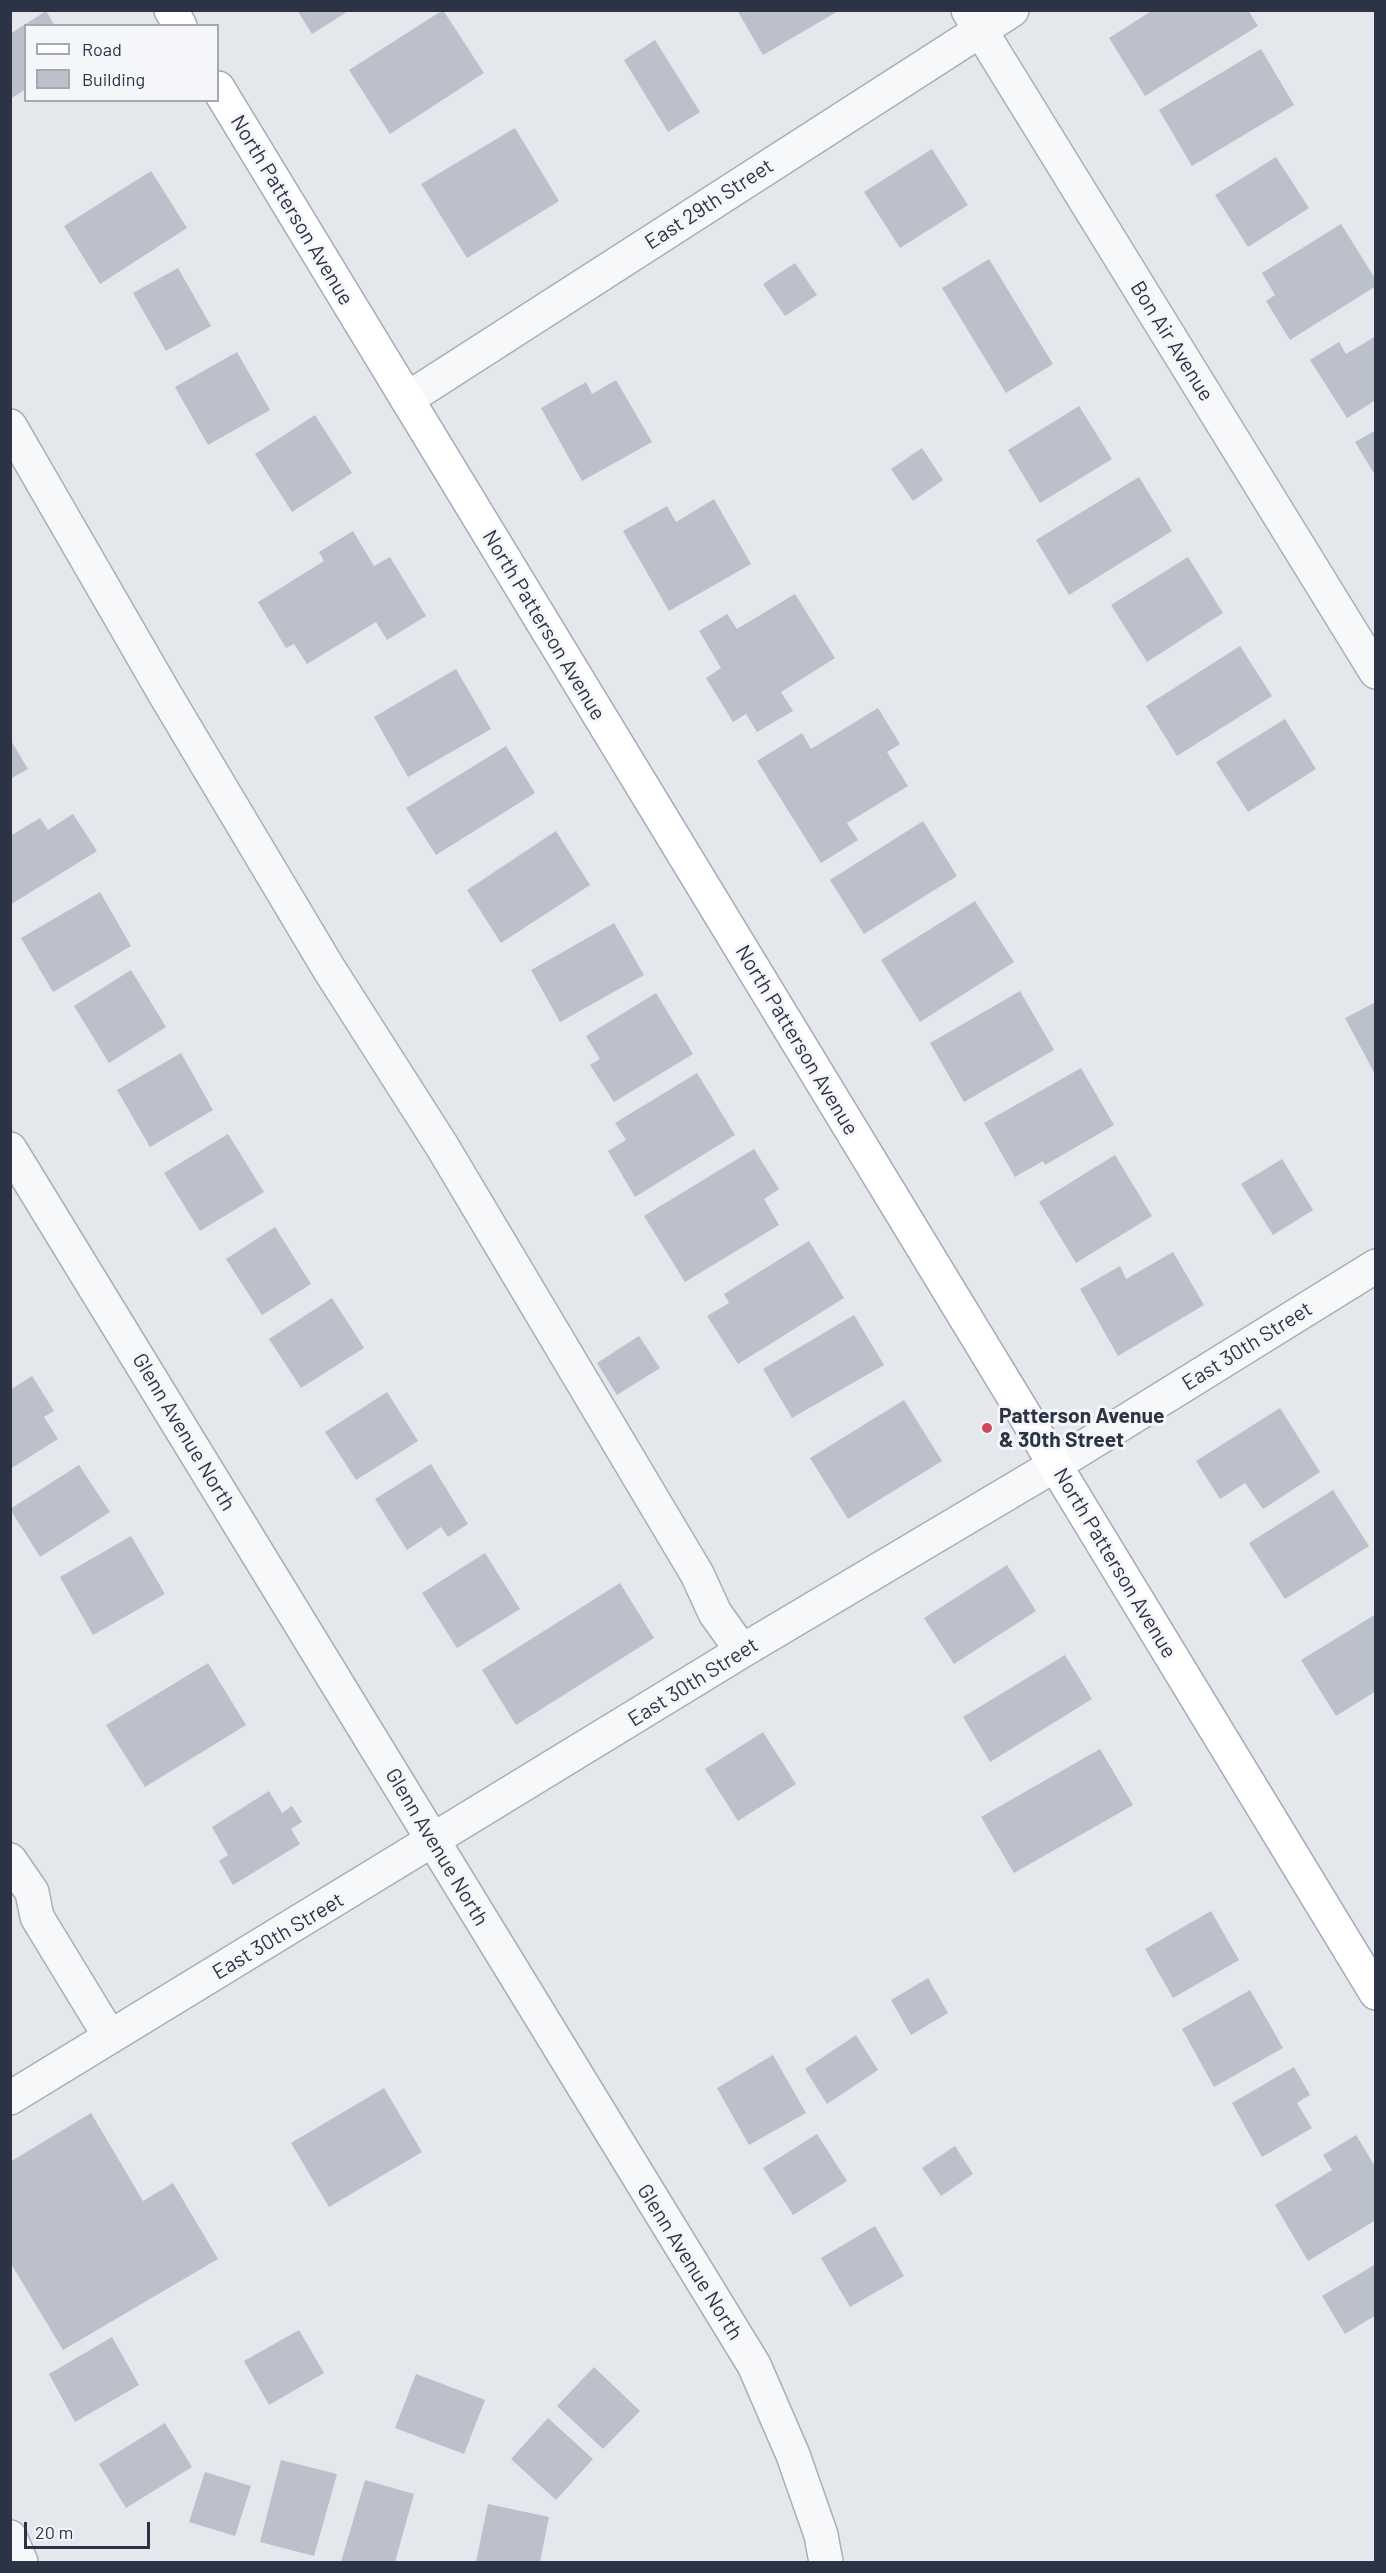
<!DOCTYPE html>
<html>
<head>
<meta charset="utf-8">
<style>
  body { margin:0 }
  #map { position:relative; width:1386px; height:2573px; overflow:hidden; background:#e4e7ec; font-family:Barlow,sans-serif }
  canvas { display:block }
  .frame { position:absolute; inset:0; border:12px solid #2b3445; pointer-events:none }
  .legend { position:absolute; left:24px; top:24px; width:195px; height:78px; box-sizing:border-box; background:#f4f6f9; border:2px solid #a4a8b1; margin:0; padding:8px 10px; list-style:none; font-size:18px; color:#2b3445 }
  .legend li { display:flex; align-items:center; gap:12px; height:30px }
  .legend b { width:30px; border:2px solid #a4a8b1 }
  .scale { position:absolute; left:24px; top:2522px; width:126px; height:27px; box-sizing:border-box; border:3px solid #2b3445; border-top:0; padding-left:8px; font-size:18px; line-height:21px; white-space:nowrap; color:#2b3445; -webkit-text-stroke:4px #f4f6f9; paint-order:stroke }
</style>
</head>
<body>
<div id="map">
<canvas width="1386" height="2573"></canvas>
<div class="frame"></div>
<ul class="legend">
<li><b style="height:8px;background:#fff"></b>Road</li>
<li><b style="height:16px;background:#bbc0ca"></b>Building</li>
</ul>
<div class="scale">20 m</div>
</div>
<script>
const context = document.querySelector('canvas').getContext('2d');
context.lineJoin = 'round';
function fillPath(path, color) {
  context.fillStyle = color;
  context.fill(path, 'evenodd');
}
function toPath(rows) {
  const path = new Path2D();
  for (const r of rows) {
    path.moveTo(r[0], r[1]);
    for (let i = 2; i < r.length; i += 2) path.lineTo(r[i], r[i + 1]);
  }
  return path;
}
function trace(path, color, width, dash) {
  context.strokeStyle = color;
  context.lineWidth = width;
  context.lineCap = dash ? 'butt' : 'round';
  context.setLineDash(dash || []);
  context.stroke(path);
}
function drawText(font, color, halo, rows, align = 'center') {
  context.font = font + ' Barlow,sans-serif';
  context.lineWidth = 6;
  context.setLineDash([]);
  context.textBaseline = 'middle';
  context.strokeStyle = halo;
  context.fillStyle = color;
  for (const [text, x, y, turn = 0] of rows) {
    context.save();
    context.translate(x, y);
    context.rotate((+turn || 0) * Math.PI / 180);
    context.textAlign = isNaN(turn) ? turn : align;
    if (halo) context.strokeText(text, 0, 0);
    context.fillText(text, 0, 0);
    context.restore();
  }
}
fillPath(toPath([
  [297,10,350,10,312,34],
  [443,10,484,73,390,134,349,70],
  [737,10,840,10,763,55],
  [1153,10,1248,10,1258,26,1145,96,1109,38],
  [46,11,55,26,26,26,26,89,10,99,10,34],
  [655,40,700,112,668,132,624,60],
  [1261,49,1294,105,1192,166,1159,110],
  [515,128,559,201,467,258,421,184],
  [932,149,968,205,900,248,864,192],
  [1276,157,1309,208,1248,247,1215,195],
  [151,171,187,228,100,284,64,226],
  [1341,224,1376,280,1376,286,1290,340,1266,301,1275,295,1262,273],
  [989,259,1053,364,1006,393,942,288],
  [795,263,817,295,785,316,763,284],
  [178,268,211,326,166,351,133,293],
  [1376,336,1376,400,1347,418,1310,360,1339,342,1346,354],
  [237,352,270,410,208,445,175,387],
  [616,380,652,442,582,481,541,408,586,382,592,394],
  [1079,406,1112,459,1040,503,1008,450],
  [315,415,352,473,292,512,255,454],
  [1376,430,1376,477,1355,442],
  [922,448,943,480,913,501,891,469],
  [1139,477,1172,531,1069,595,1036,540],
  [714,499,751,564,669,611,623,531,667,506,676,522],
  [353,531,374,566,390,557,426,616,387,640,376,622,307,664,294,644,286,648,258,602,324,561,319,552],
  [1188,557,1223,613,1147,662,1111,605],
  [795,594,835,658,781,692,793,711,757,732,746,714,733,722,706,678,721,668,699,631,727,614,737,629],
  [1240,646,1272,696,1177,756,1146,706],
  [456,669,491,729,408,777,374,717],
  [878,708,900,744,887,752,908,786,847,823,858,840,821,863,757,761,802,733,811,749],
  [1285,719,1316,769,1248,812,1216,762],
  [10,739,28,769,10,779],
  [506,746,535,793,436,855,406,808],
  [73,814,97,851,10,905,10,836,40,818,48,830],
  [923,821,957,876,864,934,830,880],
  [556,831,590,885,501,943,467,890],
  [100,892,131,946,53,992,21,938],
  [975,901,1014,962,920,1022,881,960],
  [614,923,644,975,560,1022,531,970],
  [131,970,166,1027,109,1063,74,1006],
  [1020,991,1054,1050,964,1102,930,1043],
  [656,993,693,1054,614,1102,590,1065,600,1059,586,1036],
  [1376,1002,1376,1076,1345,1018],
  [181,1053,213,1110,150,1147,117,1090],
  [1081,1068,1114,1125,1045,1165,1043,1161,1015,1177,984,1123],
  [697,1073,735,1135,635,1197,608,1151,626,1140,615,1123],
  [228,1134,264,1192,200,1231,164,1173],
  [754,1149,779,1189,764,1199,779,1225,685,1282,644,1216],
  [1115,1155,1152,1216,1076,1263,1039,1202],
  [1282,1159,1313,1210,1273,1235,1241,1184],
  [275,1227,311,1284,262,1315,226,1259],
  [809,1241,844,1298,738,1364,707,1316,729,1303,724,1294],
  [1173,1252,1204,1305,1118,1356,1080,1289,1120,1266,1126,1279],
  [332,1298,364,1348,301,1388,269,1339],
  [854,1315,884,1365,792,1418,763,1369],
  [639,1336,660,1368,617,1395,597,1363],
  [32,1376,54,1411,44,1417,58,1439,10,1469,10,1390],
  [387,1392,418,1441,356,1480,325,1432],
  [904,1400,942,1461,848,1519,810,1458],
  [1280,1408,1320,1472,1263,1509,1245,1483,1220,1499,1196,1461],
  [431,1464,468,1524,448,1537,441,1527,407,1550,375,1499],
  [79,1465,110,1512,40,1557,10,1509],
  [1333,1490,1369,1546,1285,1599,1249,1543],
  [131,1536,165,1594,93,1635,60,1577],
  [485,1553,520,1609,457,1648,422,1593],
  [1007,1565,1036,1611,954,1664,924,1618],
  [620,1583,654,1638,516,1725,482,1670],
  [1376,1614,1376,1691,1336,1716,1301,1660],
  [1065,1655,1092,1699,990,1762,963,1717],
  [208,1663,246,1725,145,1787,106,1725],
  [763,1732,796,1784,738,1821,705,1769],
  [1100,1749,1133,1805,1014,1873,981,1817],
  [269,1791,282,1813,292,1806,302,1822,291,1829,300,1844,233,1885,219,1861,228,1855,212,1827],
  [1211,1911,1239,1960,1173,1998,1145,1949],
  [928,1978,948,2013,911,2035,891,2000],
  [1250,1990,1283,2048,1214,2087,1182,2029],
  [856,2035,878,2070,827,2104,805,2069],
  [773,2055,806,2113,749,2145,717,2088],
  [1294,2067,1310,2095,1297,2103,1312,2128,1262,2157,1232,2103],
  [384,2088,422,2152,329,2207,291,2143],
  [91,2113,143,2201,173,2183,218,2259,63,2350,10,2262,10,2162],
  [817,2134,847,2181,793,2215,763,2168],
  [1356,2135,1376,2168,1376,2220,1308,2261,1275,2205,1332,2170,1323,2155],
  [955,2146,973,2174,941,2196,922,2168],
  [875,2226,904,2276,850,2307,821,2258],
  [1376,2264,1376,2315,1345,2334,1322,2296],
  [299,2330,324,2373,269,2405,244,2361],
  [112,2337,139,2385,75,2422,49,2374],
  [594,2367,640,2411,603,2449,557,2406],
  [416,2374,485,2400,464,2454,395,2428],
  [548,2418,593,2459,556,2500,511,2459],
  [165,2423,192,2467,126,2508,99,2464],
  [281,2460,337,2474,314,2556,260,2542],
  [205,2472,251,2486,235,2536,189,2522],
  [365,2480,414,2494,395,2562,341,2562],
  [488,2504,549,2517,540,2562,476,2562]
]), '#bbc0ca');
const minor = toPath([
  [968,10,1376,672],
  [407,399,1012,10],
  [10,426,166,696,329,969,442,1146,697,1574,715,1613,742,1651],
  [10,1149,754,2365,793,2455,821,2535,826,2562],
  [10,1860,32,1892,37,1917,110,2037],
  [10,2098,742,1651,1055,1465,1376,1266],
  [10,2537,21,2562]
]);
const major = toPath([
  [171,10,180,26],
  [218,88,1376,1993]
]);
trace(minor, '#a9aeb7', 36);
trace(major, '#a3abb8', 36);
trace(minor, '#f7f8fa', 33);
trace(major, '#fff', 33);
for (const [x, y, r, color] of [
  [987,1428,6,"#d1495b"]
]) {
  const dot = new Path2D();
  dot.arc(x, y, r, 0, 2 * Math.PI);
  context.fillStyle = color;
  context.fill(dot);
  trace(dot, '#f4f6f9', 2);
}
drawText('21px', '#2b3445', '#f4f6f9', [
  ["East 29th Street",709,204,-33],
  ["North Patterson Avenue",292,210,59],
  ["Bon Air Avenue",1172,341,58],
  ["North Patterson Avenue",544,625,59],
  ["North Patterson Avenue",797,1040,59],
  ["East 30th Street",1247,1346,-32],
  ["Glenn Avenue North",184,1432,59],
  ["North Patterson Avenue",1115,1563,59],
  ["East 30th Street",693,1682,-32],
  ["Glenn Avenue North",437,1847,59],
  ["East 30th Street",278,1936,-31],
  ["Glenn Avenue North",690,2262,58]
]);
drawText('bold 21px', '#2b3445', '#f4f6f9', [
  ["Patterson Avenue",999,1416],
  ["& 30th Street",999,1440]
], 'left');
</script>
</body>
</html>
